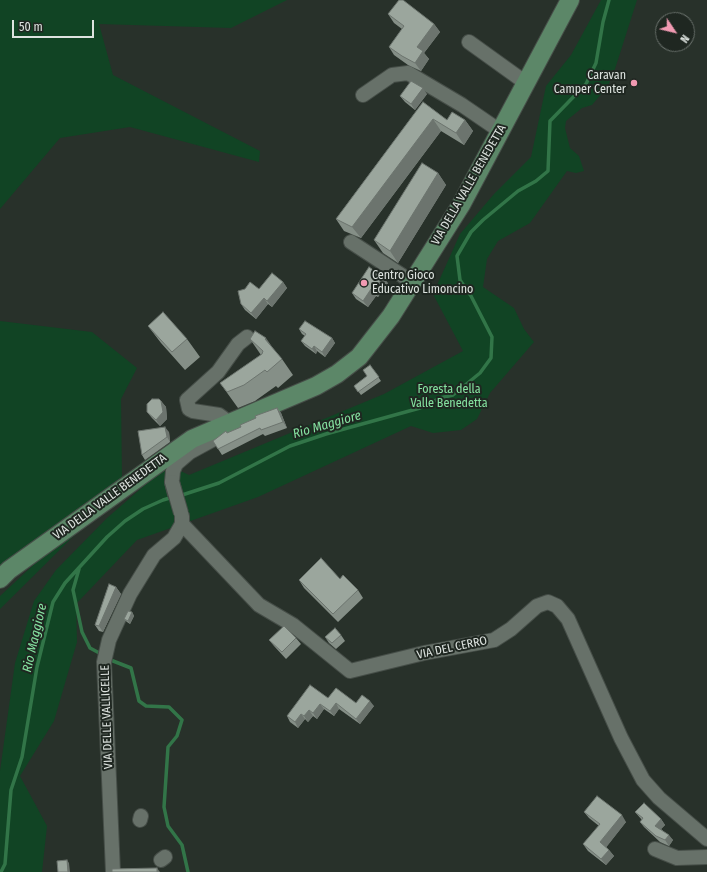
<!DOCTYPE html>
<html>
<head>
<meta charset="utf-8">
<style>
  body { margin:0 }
  #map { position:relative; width:707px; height:872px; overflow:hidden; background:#28312a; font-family:"Fira Sans Condensed",sans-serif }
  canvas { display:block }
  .north { position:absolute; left:655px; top:12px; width:40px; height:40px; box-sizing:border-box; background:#1f2721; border:1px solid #6b726d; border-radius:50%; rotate:125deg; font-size:11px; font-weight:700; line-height:16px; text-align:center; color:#dde3df }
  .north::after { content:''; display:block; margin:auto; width:14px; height:18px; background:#f19ab2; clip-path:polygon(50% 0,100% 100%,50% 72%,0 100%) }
  .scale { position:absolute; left:12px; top:20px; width:82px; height:18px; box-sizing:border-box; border:2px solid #dde3df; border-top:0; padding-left:5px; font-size:12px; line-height:14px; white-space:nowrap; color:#dde3df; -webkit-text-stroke:3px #1f2721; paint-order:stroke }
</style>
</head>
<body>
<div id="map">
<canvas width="707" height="872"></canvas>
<div class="north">N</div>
<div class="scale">50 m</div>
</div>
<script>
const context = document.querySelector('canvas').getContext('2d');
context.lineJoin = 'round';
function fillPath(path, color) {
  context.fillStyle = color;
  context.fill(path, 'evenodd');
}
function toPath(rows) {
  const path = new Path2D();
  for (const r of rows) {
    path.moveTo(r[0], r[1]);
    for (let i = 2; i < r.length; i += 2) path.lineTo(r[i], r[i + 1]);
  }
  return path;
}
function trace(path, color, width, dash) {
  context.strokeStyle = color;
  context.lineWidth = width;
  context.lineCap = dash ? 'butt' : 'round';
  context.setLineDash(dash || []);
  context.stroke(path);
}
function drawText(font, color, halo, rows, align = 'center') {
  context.font = font + ' "Fira Sans Condensed",sans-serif';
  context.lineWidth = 4;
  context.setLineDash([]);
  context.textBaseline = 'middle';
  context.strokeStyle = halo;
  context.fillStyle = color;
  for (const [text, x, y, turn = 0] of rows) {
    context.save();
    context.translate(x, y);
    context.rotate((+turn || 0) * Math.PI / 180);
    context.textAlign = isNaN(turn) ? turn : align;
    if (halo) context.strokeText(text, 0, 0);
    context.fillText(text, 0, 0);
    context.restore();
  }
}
fillPath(toPath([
  [0,0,287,0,231,28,99,24,113,75,260,151,259,162,130,127,60,138,0,209],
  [601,0,637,0,615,69,608,86,592,105,582,108,566,121,565,128,570,148,579,156,584,171,576,173,567,171,530,223,498,241,487,259,483,287,514,308,524,329,534,342,490,393,477,419,461,430,433,433,411,426,258,497,137,540,76,604,77,642,54,721,20,776,47,826,42,872,0,872,0,771,15,663,34,601,56,570,107,518,168,465,189,475,384,394,463,351,433,294,460,234,494,194,531,157,546,86,571,55],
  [0,321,92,332,137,368,121,399,122,480,0,573],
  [94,516,0,609,0,596,42,557]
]), '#114424');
trace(toPath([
  [179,496,219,483,290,446,326,434,420,408,440,398,453,395,480,373,491,358,492,337,471,296,460,280,457,256,471,232,483,220,518,191,536,181,548,171,550,121,586,84,596,63,603,22,609,0],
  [79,569,73,590,82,632,90,648,103,655],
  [108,659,131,668,139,701,146,706,169,707,182,720,177,736,168,747,164,807,168,826,182,845,188,872],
  [1,872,5,864,11,790,22,757,37,667,53,602,65,583,107,537,125,521,143,509,163,500,173,497]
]), '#327548', 3.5);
const minor = toPath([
  [469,42,526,83],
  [363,95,392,75,408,73,462,105,500,131],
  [351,242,412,282],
  [226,424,223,418,219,415,193,411,189,409,187,400,218,372,238,344,247,337],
  [175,494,172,482,173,471,176,464,190,452,212,440,220,427],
  [182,524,259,605,293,625,350,671,424,653,494,640,511,629,537,606,548,602,557,606,568,619,621,738,643,780,659,798,707,839],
  [140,820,141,816],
  [655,849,677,858,707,857],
  [161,860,165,857],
  [113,872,104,662,109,640,130,594,154,555,174,538,182,524,182,516]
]);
const major = toPath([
  [0,579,9,570,192,439,316,386,337,374,359,357,391,316,461,205,570,0]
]);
trace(minor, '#464e48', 16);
trace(major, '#464e48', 20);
trace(minor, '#677169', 14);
trace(major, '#5c8768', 18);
const minorBridge = toPath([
  [172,482,181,513]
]);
trace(minorBridge, '#464e48', 16, []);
trace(minorBridge, '#677169', 14);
fillPath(toPath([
  [388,14,434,24,440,32,424,53,429,59,421,71,408,65,394,55,389,47,402,29,394,23],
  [427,94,415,110,405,102,400,96],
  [423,102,447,120,465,120,473,131,464,145,441,131,361,238,344,231,336,219],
  [438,173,446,185,398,263,383,253,374,240],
  [283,282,287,288,272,307,268,304,256,319,245,310,241,304,259,289],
  [388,283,378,297,376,296,368,307,356,299,352,293],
  [148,326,187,339,200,357,185,370,161,343],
  [299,329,332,338,335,343,325,357,317,351,316,354,305,346,301,341,305,336,302,334],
  [250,339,274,350,282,359,293,375,278,388,276,386,255,401,238,408,220,383,261,355],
  [370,365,381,381,361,395,354,386,367,376],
  [161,401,166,407,167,419,160,426,152,418,147,412],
  [277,408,281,413,287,428,265,436,263,434,222,455,213,441,227,433,241,427,256,418],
  [169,432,170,442,145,460,142,455],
  [299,580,358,590,363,598,338,622,304,588],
  [116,587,121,594,103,632,99,631,95,625],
  [132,612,134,616,130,624,127,622,124,619],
  [341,635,345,641,336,649,329,643,325,637],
  [296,638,301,644,286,659,274,646,269,640],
  [328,698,356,703,374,706,360,724,339,709,334,716,324,709,317,719,313,716,308,722,305,719,298,728,290,722,287,716],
  [584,812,626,822,606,847,609,850,614,856,606,865,588,851,583,844,599,826,589,818],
  [635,812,661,819,665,825,661,829,673,840,669,846,660,842,644,827,640,822,642,820]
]), '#858f87');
fillPath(toPath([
  [434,24,440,32,424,53,429,59,421,71,415,63,417,47],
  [423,88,427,94,415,110,411,104],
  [433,119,441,131,361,238,352,227],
  [465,120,473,131,464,145,456,133],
  [438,173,446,185,398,263,390,251],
  [383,277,388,283,378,297,374,291],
  [283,282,287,288,272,307,267,301],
  [371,289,376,296,368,307,363,301],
  [264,298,268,304,256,319,251,313],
  [266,338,277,354,265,339],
  [332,338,335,343,325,357,322,352],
  [314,346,317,351,316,354,312,349],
  [161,401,166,407,167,419,160,426,156,420],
  [277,408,281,413,287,428,283,422],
  [165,427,169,432,170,442,167,437],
  [116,587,121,594,103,632,99,626],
  [132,612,134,616,130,624,128,621],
  [370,701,374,706,360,724,356,719],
  [336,703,339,709,334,716,330,711],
  [320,704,324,709,317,719,313,713],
  [309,710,313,716,308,722,304,716],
  [301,714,305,719,298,728,295,722],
  [622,815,626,822,605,849,600,842],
  [661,819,665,825,659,831,655,826],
  [669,835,673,840,669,846,665,840],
  [609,850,614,856,606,865,601,859],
  [67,860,69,863,70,872,68,872],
  [157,868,160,872,157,872]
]), '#6c746e');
const building = toPath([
  [399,0,403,0,434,24,417,47,423,51,415,63,402,56,389,47,404,26,388,14,399,0],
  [411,81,423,88,411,104,400,96,411,81],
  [423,102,447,120,452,112,465,120,456,133,433,119,352,227,336,219,423,102],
  [422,163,438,173,390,251,374,240,422,163],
  [369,267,383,277,374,291,371,289,363,301,352,293,369,267],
  [272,273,283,282,267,301,264,298,251,313,241,304,238,291,245,289,250,282,259,289,272,273],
  [163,312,187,339,172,352,148,326,163,312],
  [305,321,332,338,322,352,314,346,312,349,301,341,306,334,299,329,305,321],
  [255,331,266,338,265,339,282,359,267,372,265,370,244,385,227,392,220,383,262,354,263,351,250,339,255,331],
  [370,365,379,377,358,392,354,386,367,376,363,370,370,365],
  [152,399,159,399,161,401,163,412,156,420,147,412,147,404,152,399],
  [277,408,283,422,261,430,260,428,218,449,213,441,226,431,227,433,241,427,240,425,256,418,255,416,277,408],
  [165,427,167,437,142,455,138,431,165,427],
  [321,558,340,579,343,575,358,590,333,614,299,580,321,558],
  [109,584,116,587,99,626,95,625,109,584],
  [128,611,132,612,128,621,124,619,128,611],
  [284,626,296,638,282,652,269,640,284,626],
  [335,628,341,635,332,643,325,637,335,628],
  [310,685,328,698,336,688,356,703,362,695,370,701,356,719,336,703,330,711,320,704,313,713,309,710,304,716,301,714,295,722,287,716,310,685],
  [597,796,622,815,600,842,609,850,601,859,583,844,600,824,584,812,597,796],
  [644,803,661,819,655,826,669,835,665,840,656,836,640,822,643,818,635,812,644,803],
  [67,860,68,872,58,872,57,861,67,860],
  [157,868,157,872,112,872,112,869,157,868]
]);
fillPath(building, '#9ba69d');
trace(building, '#6c746e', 1);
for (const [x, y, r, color] of [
  [634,83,4,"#f19ab2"],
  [364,283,4,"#f19ab2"]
]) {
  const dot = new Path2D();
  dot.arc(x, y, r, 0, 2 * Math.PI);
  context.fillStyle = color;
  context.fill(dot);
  trace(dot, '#1f2721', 1.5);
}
drawText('12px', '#dde3df', '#1f2721', [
  ["Caravan",626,76],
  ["Camper Center",626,90],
  ["Centro Gioco",372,276,"left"],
  ["Educativo Limoncino",372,290,"left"]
], 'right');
drawText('12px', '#dde3df', '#1f2721', [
  ["VIA DELLA VALLE BENEDETTA",469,185,-60],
  ["VIA DELLA VALLE BENEDETTA",110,497,-36],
  ["VIA DEL CERRO",452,648,-12],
  ["VIA DELLE VALLICELLE",107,717,-92]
]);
drawText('12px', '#85e2a0', '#1f2721', [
  ["Foresta della",449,390],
  ["Valle Benedetta",449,404]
]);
drawText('italic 13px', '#86e2a1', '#1f2721', [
  ["Rio Maggiore",327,425,-16],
  ["Rio Maggiore",35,638,-77]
]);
</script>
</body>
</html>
